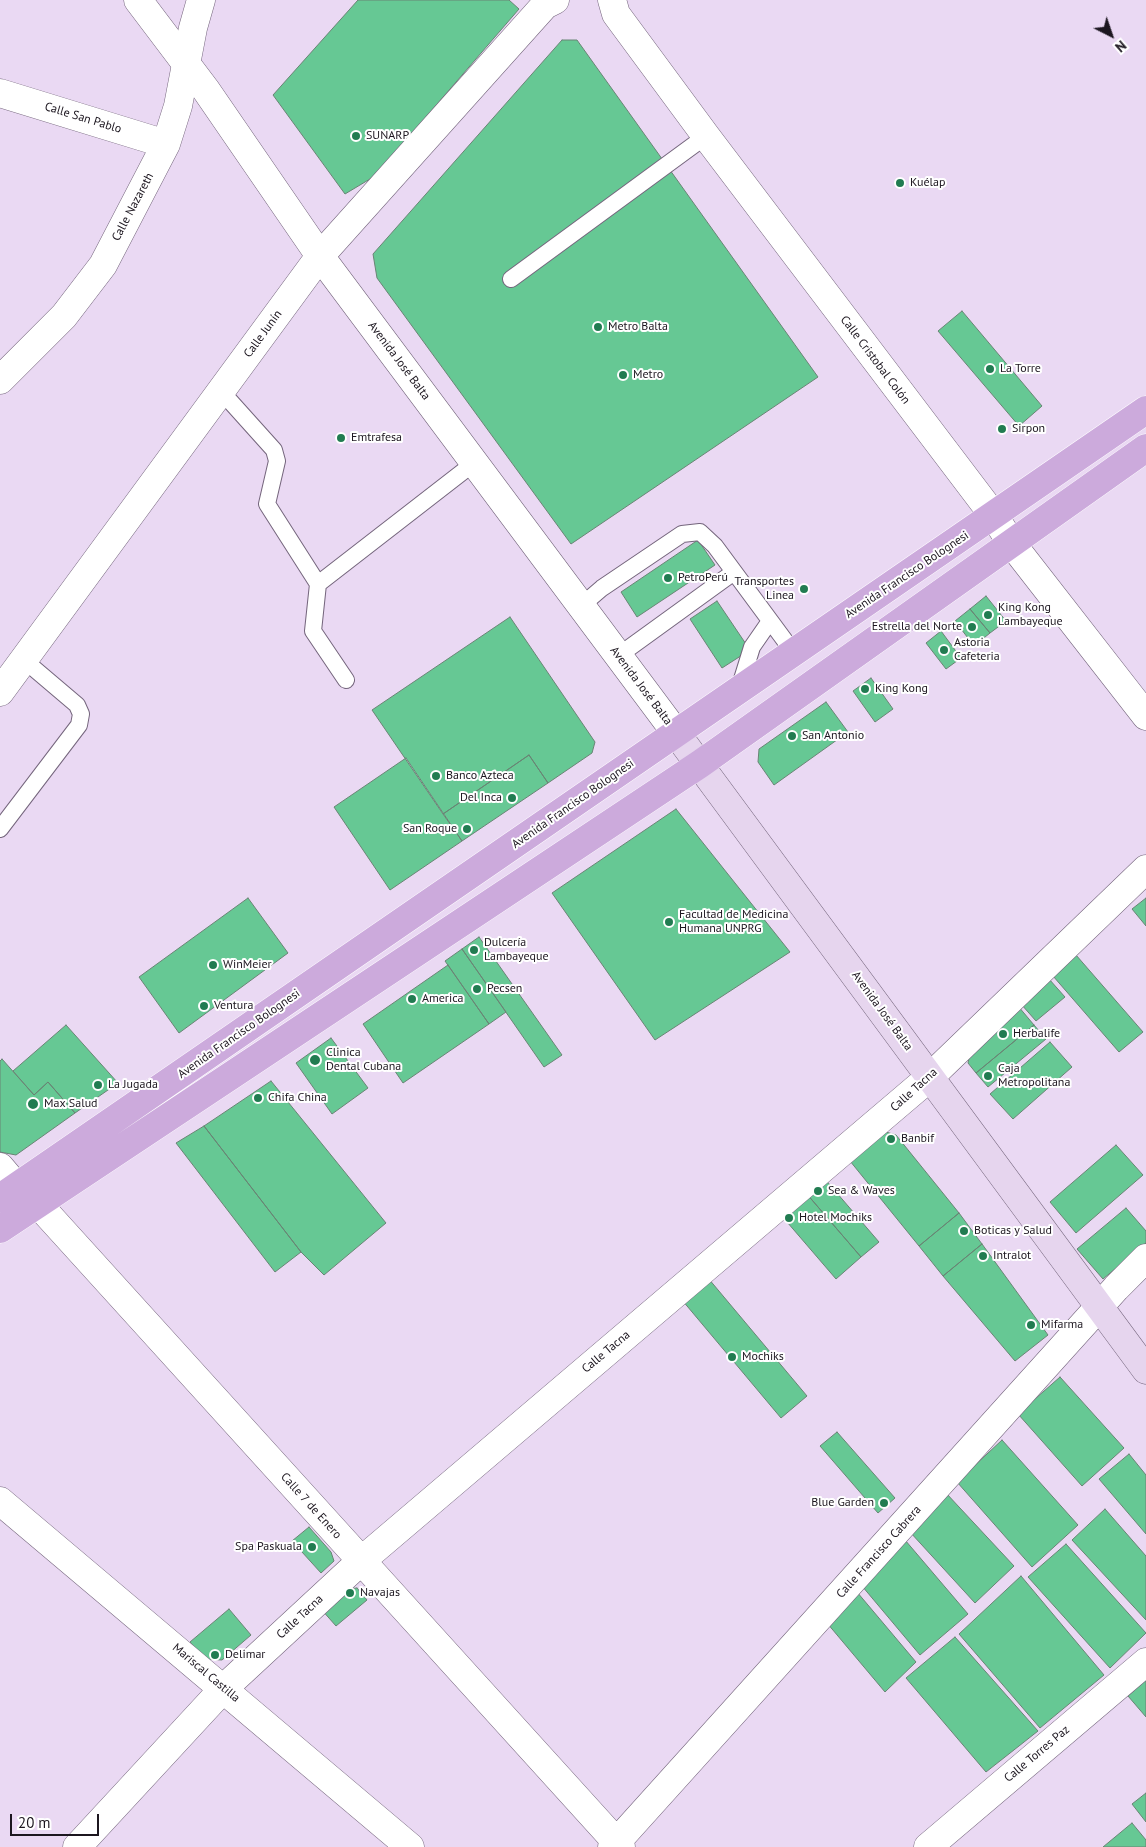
<!DOCTYPE html>
<html>
<head>
<meta charset="utf-8">
<style>
  body { margin:0 }
  #map { position:relative; width:1146px; height:1847px; overflow:hidden; background:#ead9f3; font-family:"PT Sans",sans-serif }
  canvas { display:block }
  .north { position:absolute; left:1086px; top:10px; width:50px; height:50px; -webkit-text-stroke:4px #fff; paint-order:stroke; rotate:139deg; font-size:14px; font-weight:700; line-height:20px; text-align:center; color:#1c161f }
  .north::after { content:''; display:block; margin:auto; width:18px; height:22px; background:#1c161f; clip-path:polygon(50% 0,100% 100%,50% 72%,0 100%) }
  .scale { position:absolute; left:10px; top:1814px; width:89px; height:22px; box-sizing:border-box; border:2px solid #1c161f; border-top:0; padding-left:6px; font-size:15px; line-height:18px; white-space:nowrap; color:#1c161f; -webkit-text-stroke:4px #fff; paint-order:stroke }
</style>
</head>
<body>
<div id="map">
<canvas width="1146" height="1847"></canvas>
<div class="north">N</div>
<div class="scale">20 m</div>
</div>
<script>
const context = document.querySelector('canvas').getContext('2d');
context.lineJoin = 'round';
function fillPath(path, color) {
  context.fillStyle = color;
  context.fill(path, 'evenodd');
}
function toPath(rows) {
  const path = new Path2D();
  for (const r of rows) {
    path.moveTo(r[0], r[1]);
    for (let i = 2; i < r.length; i += 2) path.lineTo(r[i], r[i + 1]);
  }
  return path;
}
function trace(path, color, width, dash) {
  context.strokeStyle = color;
  context.lineWidth = width;
  context.lineCap = dash ? 'butt' : 'round';
  context.setLineDash(dash || []);
  context.stroke(path);
}
function drawText(font, color, halo, rows, align = 'center') {
  context.font = font + ' "PT Sans",sans-serif';
  context.lineWidth = 4;
  context.setLineDash([]);
  context.textBaseline = 'middle';
  context.strokeStyle = halo;
  context.fillStyle = color;
  for (const [text, x, y, turn = 0] of rows) {
    context.save();
    context.translate(x, y);
    context.rotate((+turn || 0) * Math.PI / 180);
    context.textAlign = isNaN(turn) ? turn : align;
    if (halo) context.strokeText(text, 0, 0);
    context.fillText(text, 0, 0);
    context.restore();
  }
}
const building = toPath([
  [358,0,509,0,519,9,375,176,345,194,273,95,358,0],
  [562,40,577,40,818,377,571,544,377,278,373,254,562,40],
  [962,311,1042,406,1019,426,938,331,962,311],
  [698,540,715,565,637,617,621,592,698,540],
  [986,596,1006,621,990,633,970,609,986,596],
  [717,601,750,650,722,668,690,619,717,601],
  [970,609,990,633,974,646,955,621,970,609],
  [510,617,595,742,592,753,548,783,529,755,443,814,372,710,510,617],
  [941,631,961,658,946,669,926,643,941,631],
  [871,678,893,709,875,722,853,691,871,678],
  [826,702,848,732,774,785,758,762,759,749,826,702],
  [529,755,548,783,462,841,443,814,529,755],
  [406,758,462,841,390,890,334,807,406,758],
  [676,809,790,952,655,1040,552,893,676,809],
  [248,898,288,953,179,1033,139,977,248,898],
  [1146,898,1146,926,1132,909,1146,898],
  [479,937,562,1055,544,1067,462,949,479,937],
  [462,949,506,1012,489,1024,445,961,462,949],
  [1076,955,1143,1032,1119,1052,1053,976,1076,955],
  [448,965,489,1024,403,1083,363,1024,448,965],
  [1049,979,1065,997,1036,1021,1021,1004,1049,979],
  [1018,1006,1034,1025,976,1073,968,1063,972,1044,1018,1006],
  [66,1025,118,1083,75,1113,48,1082,34,1095,13,1071,66,1025],
  [1034,1025,1046,1039,988,1087,976,1073,1034,1025],
  [331,1038,368,1088,332,1114,296,1063,331,1038],
  [1050,1042,1072,1067,1013,1119,990,1094,1050,1042],
  [2,1059,34,1095,48,1082,75,1113,16,1155,0,1152,0,1061,2,1059],
  [271,1081,386,1223,324,1275,301,1252,204,1126,271,1081],
  [204,1126,301,1252,275,1272,176,1143,204,1126],
  [886,1132,896,1135,959,1213,919,1246,850,1161,886,1132],
  [1116,1145,1143,1175,1076,1233,1050,1202,1116,1145],
  [824,1178,879,1242,861,1257,806,1193,824,1178],
  [806,1193,861,1257,836,1279,781,1215,806,1193],
  [1126,1208,1146,1231,1146,1243,1103,1279,1077,1249,1126,1208],
  [959,1213,982,1244,943,1276,919,1246,959,1213],
  [982,1244,1048,1335,1015,1361,943,1276,982,1244],
  [708,1278,807,1396,781,1418,682,1300,708,1278],
  [1060,1377,1124,1448,1082,1486,1018,1414,1060,1377],
  [837,1432,895,1498,878,1513,820,1446,837,1432],
  [1002,1440,1078,1525,1032,1567,957,1482,1002,1440],
  [1129,1454,1146,1475,1146,1534,1099,1479,1129,1454],
  [946,1493,1014,1566,975,1603,910,1532,946,1493],
  [1105,1509,1146,1556,1146,1620,1072,1540,1105,1509],
  [309,1527,331,1552,334,1561,321,1573,292,1541,309,1527],
  [905,1540,968,1614,920,1655,862,1586,905,1540],
  [1066,1544,1146,1633,1110,1668,1028,1577,1066,1544],
  [1021,1576,1104,1675,1040,1728,959,1634,1021,1576],
  [357,1588,367,1600,336,1626,321,1609,346,1589,357,1588],
  [857,1592,916,1662,885,1692,827,1623,857,1592],
  [229,1609,251,1635,222,1660,204,1659,190,1642,229,1609],
  [955,1637,1038,1731,986,1772,906,1678,955,1637],
  [1146,1680,1146,1717,1128,1696,1146,1680],
  [1146,1793,1146,1822,1132,1804,1146,1793],
  [1132,1823,1146,1840,1146,1847,1103,1847,1132,1823]
]);
fillPath(building, '#66c894');
trace(building, '#698474', 1);
const service = toPath([
  [511,279,706,136],
  [221,391,274,450,277,461,267,504,318,584,313,631,346,680],
  [318,584,474,463],
  [581,606,602,588,682,534,700,532,715,546,794,653],
  [618,656,734,572],
  [739,689,752,647,770,621],
  [0,829,79,725,81,714,77,705,24,660]
]);
const minor = toPath([
  [612,0,616,14,706,136,994,516,1012,544,1146,716],
  [0,93,166,144],
  [0,380,64,316,103,265,166,144,178,106,193,28,201,0],
  [0,692,320,256,545,5,555,0],
  [0,1167,17,1187,38,1204,621,1847],
  [0,1501,410,1847],
  [77,1847,224,1688,361,1561,930,1077,1146,869],
  [612,1847,1116,1288,1146,1258],
  [928,1847,1146,1662]
]);
const tertiary = toPath([
  [138,0,206,90,320,256,676,733]
]);
const secondary = toPath([
  [676,733,1146,1370]
]);
const primary = toPath([
  [0,1198,1146,410],
  [0,1229,700,764,1146,448]
]);
trace(service, '#74657c', 18);
trace(minor, '#74657c', 29);
trace(tertiary, '#74657c', 29);
trace(secondary, '#74657c', 29);
trace(primary, '#fff', 29);
trace(service, '#fff', 16);
trace(minor, '#fff', 28);
trace(tertiary, '#fff', 28);
trace(secondary, '#e6d5ee', 28);
trace(primary, '#ccaadc', 28);
for (const [x, y, r, color] of [
  [356,136,5,"#217c51"],
  [900,183,5,"#217c51"],
  [598,327,5,"#217c51"],
  [990,369,5,"#217c51"],
  [623,375,5,"#217c51"],
  [1002,429,5,"#217c51"],
  [341,438,5,"#217c51"],
  [668,578,5,"#217c51"],
  [804,589,5,"#217c51"],
  [988,615,5,"#217c51"],
  [972,627,5,"#217c51"],
  [944,650,5,"#217c51"],
  [865,689,5,"#217c51"],
  [792,736,5,"#217c51"],
  [436,776,5,"#217c51"],
  [512,798,5,"#217c51"],
  [467,829,5,"#217c51"],
  [669,922,5,"#217c51"],
  [474,950,5,"#217c51"],
  [213,965,5,"#217c51"],
  [477,989,5,"#217c51"],
  [412,999,5,"#217c51"],
  [204,1006,5,"#217c51"],
  [1003,1034,5,"#217c51"],
  [315,1060,6,"#217c51"],
  [988,1076,5,"#217c51"],
  [98,1085,5,"#217c51"],
  [258,1098,5,"#217c51"],
  [33,1104,6,"#217c51"],
  [891,1139,5,"#217c51"],
  [818,1191,5,"#217c51"],
  [789,1218,5,"#217c51"],
  [964,1231,5,"#217c51"],
  [983,1256,5,"#217c51"],
  [1031,1325,5,"#217c51"],
  [732,1357,5,"#217c51"],
  [884,1503,5,"#217c51"],
  [312,1547,5,"#217c51"],
  [350,1593,5,"#217c51"],
  [215,1655,5,"#217c51"]
]) {
  const dot = new Path2D();
  dot.arc(x, y, r, 0, 2 * Math.PI);
  context.fillStyle = color;
  context.fill(dot);
  trace(dot, '#fff', 2);
}
drawText('12px', '#1c161f', '#fff', [
  ["Calle San Pablo",83,118,17],
  ["Calle Nazareth",133,207,-62],
  ["Calle Junín",263,334,-54],
  ["Calle Cristobal Colón",875,360,53],
  ["Avenida José Balta",399,361,53],
  ["Avenida Francisco Bolognesi",907,575,-34],
  ["Avenida José Balta",641,686,53],
  ["Avenida Francisco Bolognesi",573,804,-35],
  ["Avenida José Balta",882,1011,54],
  ["Avenida Francisco Bolognesi",239,1034,-35],
  ["Calle Tacna",914,1090,-42],
  ["Calle Tacna",606,1352,-40],
  ["Calle 7 de Enero",311,1506,48],
  ["Calle Francisco Cabrera",879,1552,-48],
  ["Calle Tacna",300,1617,-43],
  ["Mariscal Castilla",206,1673,40],
  ["Calle Torres Paz",1037,1754,-40]
]);
drawText('12px', '#1c161f', '#fff', [
  ["SUNARP",366,136],
  ["Kuélap",910,183],
  ["Metro Balta",608,327],
  ["La Torre",1000,369],
  ["Metro",633,375],
  ["Sirpon",1012,429],
  ["Emtrafesa",351,438],
  ["PetroPerú",678,578],
  ["Transportes",794,582,"right"],
  ["Linea",794,596,"right"],
  ["King Kong",998,608],
  ["Lambayeque",998,622],
  ["Estrella del Norte",962,627,"right"],
  ["Astoria",954,643],
  ["Cafeteria",954,657],
  ["King Kong",875,689],
  ["San Antonio",802,736],
  ["Banco Azteca",446,776],
  ["Del Inca",502,798,"right"],
  ["San Roque",457,829,"right"],
  ["Facultad de Medicina",679,915],
  ["Humana UNPRG",679,929],
  ["Dulcería",484,943],
  ["Lambayeque",484,957],
  ["WinMeier",223,965],
  ["Pecsen",487,989],
  ["America",422,999],
  ["Ventura",214,1006],
  ["Herbalife",1013,1034],
  ["Clinica",326,1053],
  ["Dental Cubana",326,1067],
  ["Caja",998,1069],
  ["Metropolitana",998,1083],
  ["La Jugada",108,1085],
  ["Chifa China",268,1098],
  ["Max Salud",44,1104],
  ["Banbif",901,1139],
  ["Sea & Waves",828,1191],
  ["Hotel Mochiks",799,1218],
  ["Boticas y Salud",974,1231],
  ["Intralot",993,1256],
  ["Mifarma",1041,1325],
  ["Mochiks",742,1357],
  ["Blue Garden",874,1503,"right"],
  ["Spa Paskuala",302,1547,"right"],
  ["Navajas",360,1593],
  ["Delimar",225,1655]
], 'left');
</script>
</body>
</html>
